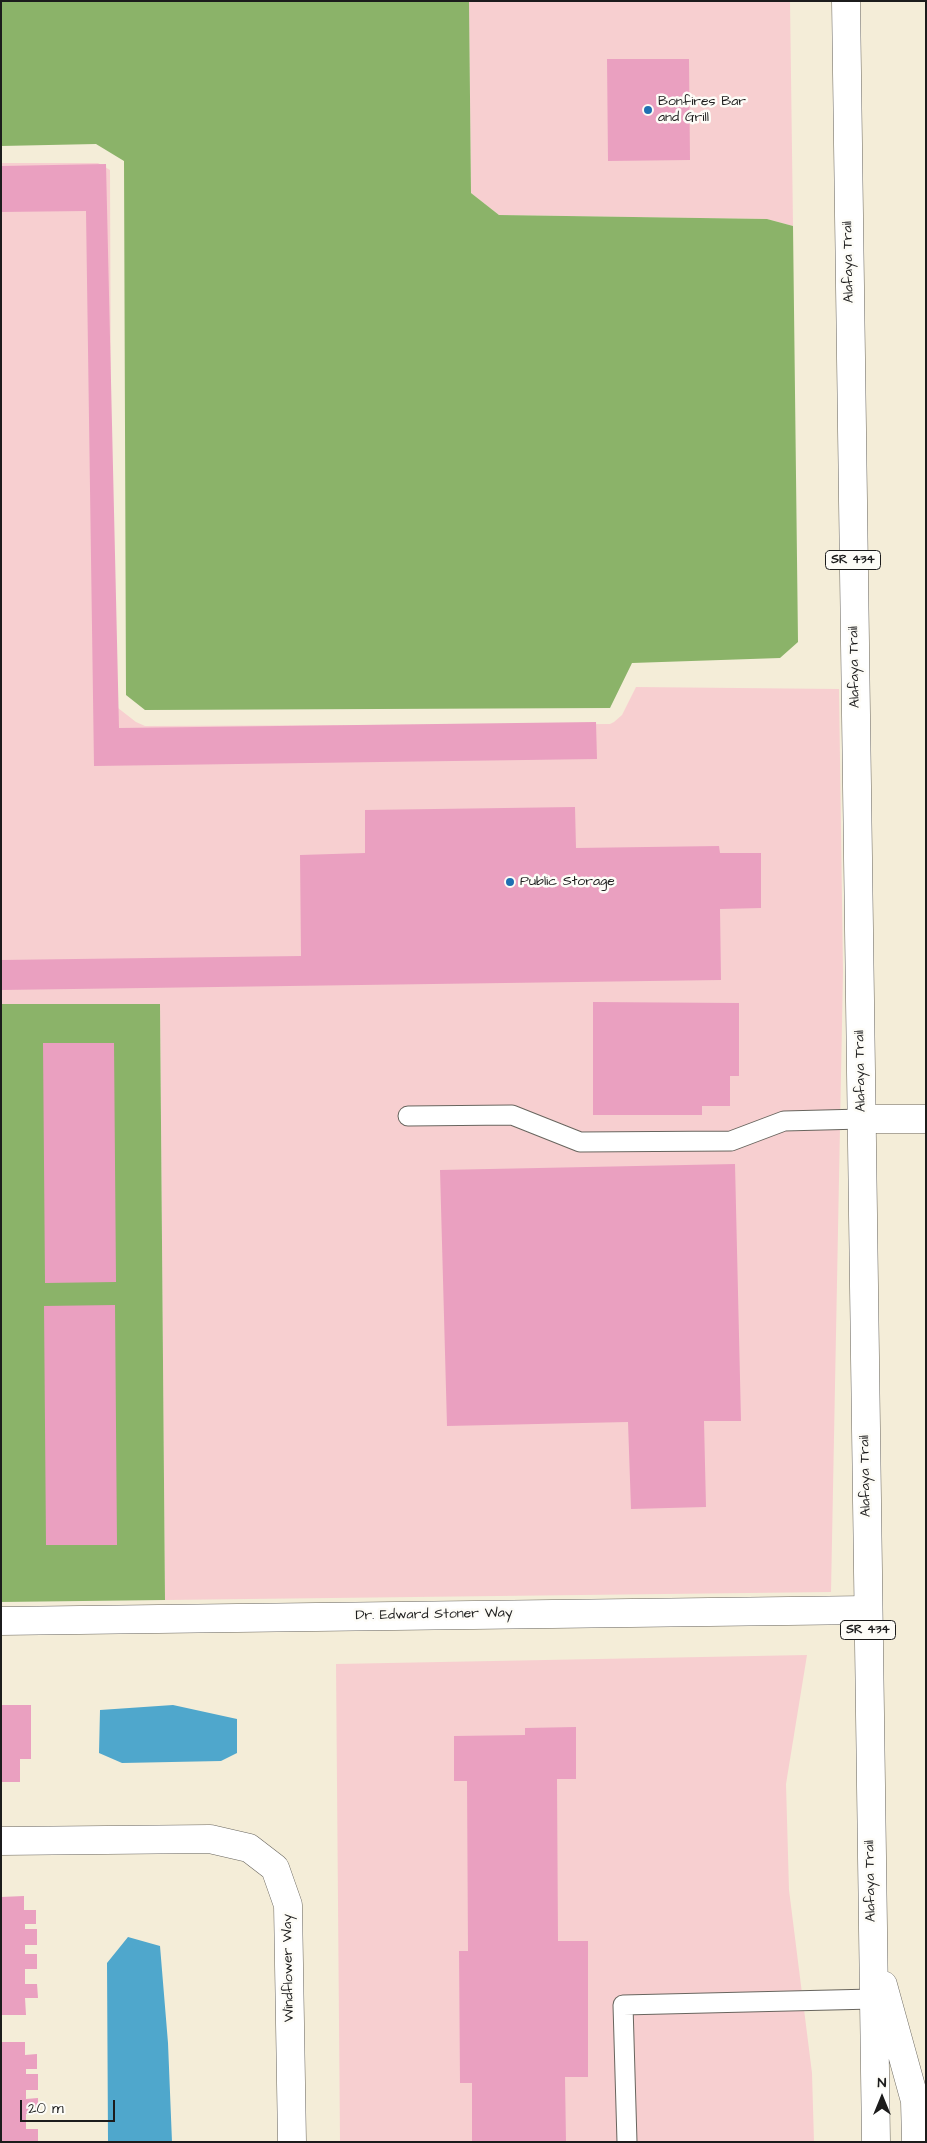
<!DOCTYPE html>
<html>
<head>
<meta charset="utf-8">
<style>
  body { margin:0 }
  #map { position:relative; width:927px; height:2143px; overflow:hidden; background:#f4edd8; font-family:"Architects Daughter",sans-serif }
  canvas { display:block }
  .frame { position:absolute; inset:0; border:2px solid #1c1c1c; pointer-events:none }
  .north { position:absolute; left:857px; top:2073px; width:50px; height:50px; -webkit-text-stroke:4px #fdfcf7; paint-order:stroke; rotate:0deg; font-size:14px; font-weight:700; line-height:20px; text-align:center; color:#1c1c1c }
  .north::after { content:''; display:block; margin:auto; width:18px; height:22px; background:#1c1c1c; clip-path:polygon(50% 0,100% 100%,50% 72%,0 100%) }
  .scale { position:absolute; left:20px; top:2100px; width:95px; height:22px; box-sizing:border-box; border:2px solid #1c1c1c; border-top:0; padding-left:6px; font-size:15px; line-height:18px; white-space:nowrap; color:#1c1c1c; -webkit-text-stroke:4px #fdfcf7; paint-order:stroke }
</style>
</head>
<body>
<div id="map">
<canvas width="927" height="2143"></canvas>
<div class="frame"></div>
<div class="north">N</div>
<div class="scale">20 m</div>
</div>
<script>
const context = document.querySelector('canvas').getContext('2d');
context.lineJoin = 'round';
function fillPath(path, color) {
  context.fillStyle = color;
  context.fill(path, 'evenodd');
}
function toPath(rows) {
  const path = new Path2D();
  for (const r of rows) {
    path.moveTo(r[0], r[1]);
    for (let i = 2; i < r.length; i += 2) path.lineTo(r[i], r[i + 1]);
  }
  return path;
}
function trace(path, color, width, dash) {
  context.strokeStyle = color;
  context.lineWidth = width;
  context.lineCap = dash ? 'butt' : 'round';
  context.setLineDash(dash || []);
  context.stroke(path);
}
function drawText(font, color, halo, rows, align = 'center') {
  context.font = font + ' "Architects Daughter",sans-serif';
  context.lineWidth = 5;
  context.setLineDash([]);
  context.textBaseline = 'middle';
  context.strokeStyle = halo;
  context.fillStyle = color;
  for (const [text, x, y, turn = 0] of rows) {
    context.save();
    context.translate(x, y);
    context.rotate((+turn || 0) * Math.PI / 180);
    context.textAlign = isNaN(turn) ? turn : align;
    if (halo) context.strokeText(text, 0, 0);
    context.fillText(text, 0, 0);
    context.restore();
  }
}
fillPath(toPath([
  [469,1,790,1,793,226,767,219,499,215,471,193],
  [1,163,98,163,110,170,112,695,118,708,136,722,145,726,610,724,614,722,622,715,636,687,839,689,843,972,831,1592,165,1600,160,1004,1,1004],
  [807,1655,786,1784,789,1890,812,2073,814,2142,340,2142,336,1664]
]), '#f7cfd0');
fillPath(toPath([
  [1,1,469,1,471,193,499,215,767,219,793,226,798,642,780,658,632,663,610,708,145,710,126,695,124,161,96,144,1,146],
  [1,1004,160,1004,165,1600,1,1602]
]), '#8bb369');
fillPath(toPath([
  [173,1705,237,1719,237,1753,221,1761,122,1763,99,1753,100,1710],
  [128,1937,160,1946,168,2043,172,2142,108,2142,107,1963]
]), '#4fa7cc');
fillPath(toPath([
  [607,59,689,59,690,160,608,161],
  [106,164,119,728,596,722,597,759,94,766,86,211,1,212,1,166],
  [575,807,576,848,719,846,720,853,761,853,761,908,720,909,721,980,1,990,1,960,301,956,300,855,365,853,365,810],
  [593,1002,739,1003,739,1076,730,1076,730,1106,702,1106,702,1115,593,1115],
  [43,1043,114,1043,116,1282,45,1283],
  [735,1164,741,1421,704,1421,706,1507,631,1509,628,1422,447,1426,440,1170],
  [115,1305,117,1545,46,1545,44,1306],
  [1,1705,31,1705,31,1759,20,1759,20,1782,1,1782],
  [576,1727,576,1779,557,1779,558,1941,588,1941,588,2077,565,2077,566,2142,472,2142,472,2083,460,2083,459,1951,468,1951,467,1781,454,1781,454,1736,525,1735,525,1728],
  [24,1896,24,1910,36,1910,36,1924,25,1924,25,1929,37,1929,37,1945,25,1945,25,1954,37,1954,37,1969,25,1969,25,1984,37,1984,38,1998,25,1998,26,2015,1,2015,1,1897],
  [1,2042,25,2042,25,2055,37,2054,37,2069,26,2069,26,2074,38,2074,38,2090,26,2090,26,2099,38,2098,38,2114,26,2114,26,2129,38,2129,38,2142,1,2142]
]), '#eaa0c0');
const lane = toPath([
  [408,1116,512,1115,580,1142,731,1141,784,1121,862,1119],
  [627,2142,623,2005,873,1999]
]);
const street = toPath([
  [1,1621,867,1610],
  [1,1841,210,1839,249,1848,275,1868,288,1905,292,2142]
]);
const secondary = toPath([
  [862,1119,926,1119]
]);
const primary = toPath([
  [846,1,876,2142],
  [883,1985,915,2101,916,2142]
]);
trace(lane, '#68655e', 21);
trace(street, '#68655e', 29);
trace(secondary, '#68655e', 29);
trace(primary, '#68655e', 29);
trace(lane, '#fff', 19);
trace(street, '#fff', 28);
trace(secondary, '#fff', 28);
trace(primary, '#fff', 28);
for (const [x, y, r, color] of [
  [648,110,5,"#1f6fb2"],
  [510,882,5,"#1f6fb2"]
]) {
  const dot = new Path2D();
  dot.arc(x, y, r, 0, 2 * Math.PI);
  context.fillStyle = color;
  context.fill(dot);
  trace(dot, '#fdfcf7', 2);
}
for (const [x, y, w] of [
  [853,560,55],
  [868,1630,55]
]) {
  const box = new Path2D();
  box.roundRect(x - w / 2, y - 9.5, w, 19, 4);
  context.fillStyle = '#fdfcf7';
  context.fill(box);
  trace(box, '#1c1c1c', 1);
}
drawText('bold 12px', '#1c1c1c', null, [
  ["SR 434",853,560],
  ["SR 434",868,1630]
]);
drawText('14px', '#1c1c1c', '#fdfcf7', [
  ["Bonfires Bar",658,102],
  ["and Grill",658,118],
  ["Public Storage",520,882]
], 'left');
drawText('14px', '#1c1c1c', '#fdfcf7', [
  ["Alafaya Trail",849,262,-91],
  ["Alafaya Trail",855,667,-91],
  ["Alafaya Trail",861,1071,-91],
  ["Alafaya Trail",866,1476,-91],
  ["Dr. Edward Stoner Way",434,1615,-1],
  ["Alafaya Trail",871,1881,-91],
  ["Windflower Way",289,1968,-91]
]);
</script>
</body>
</html>
